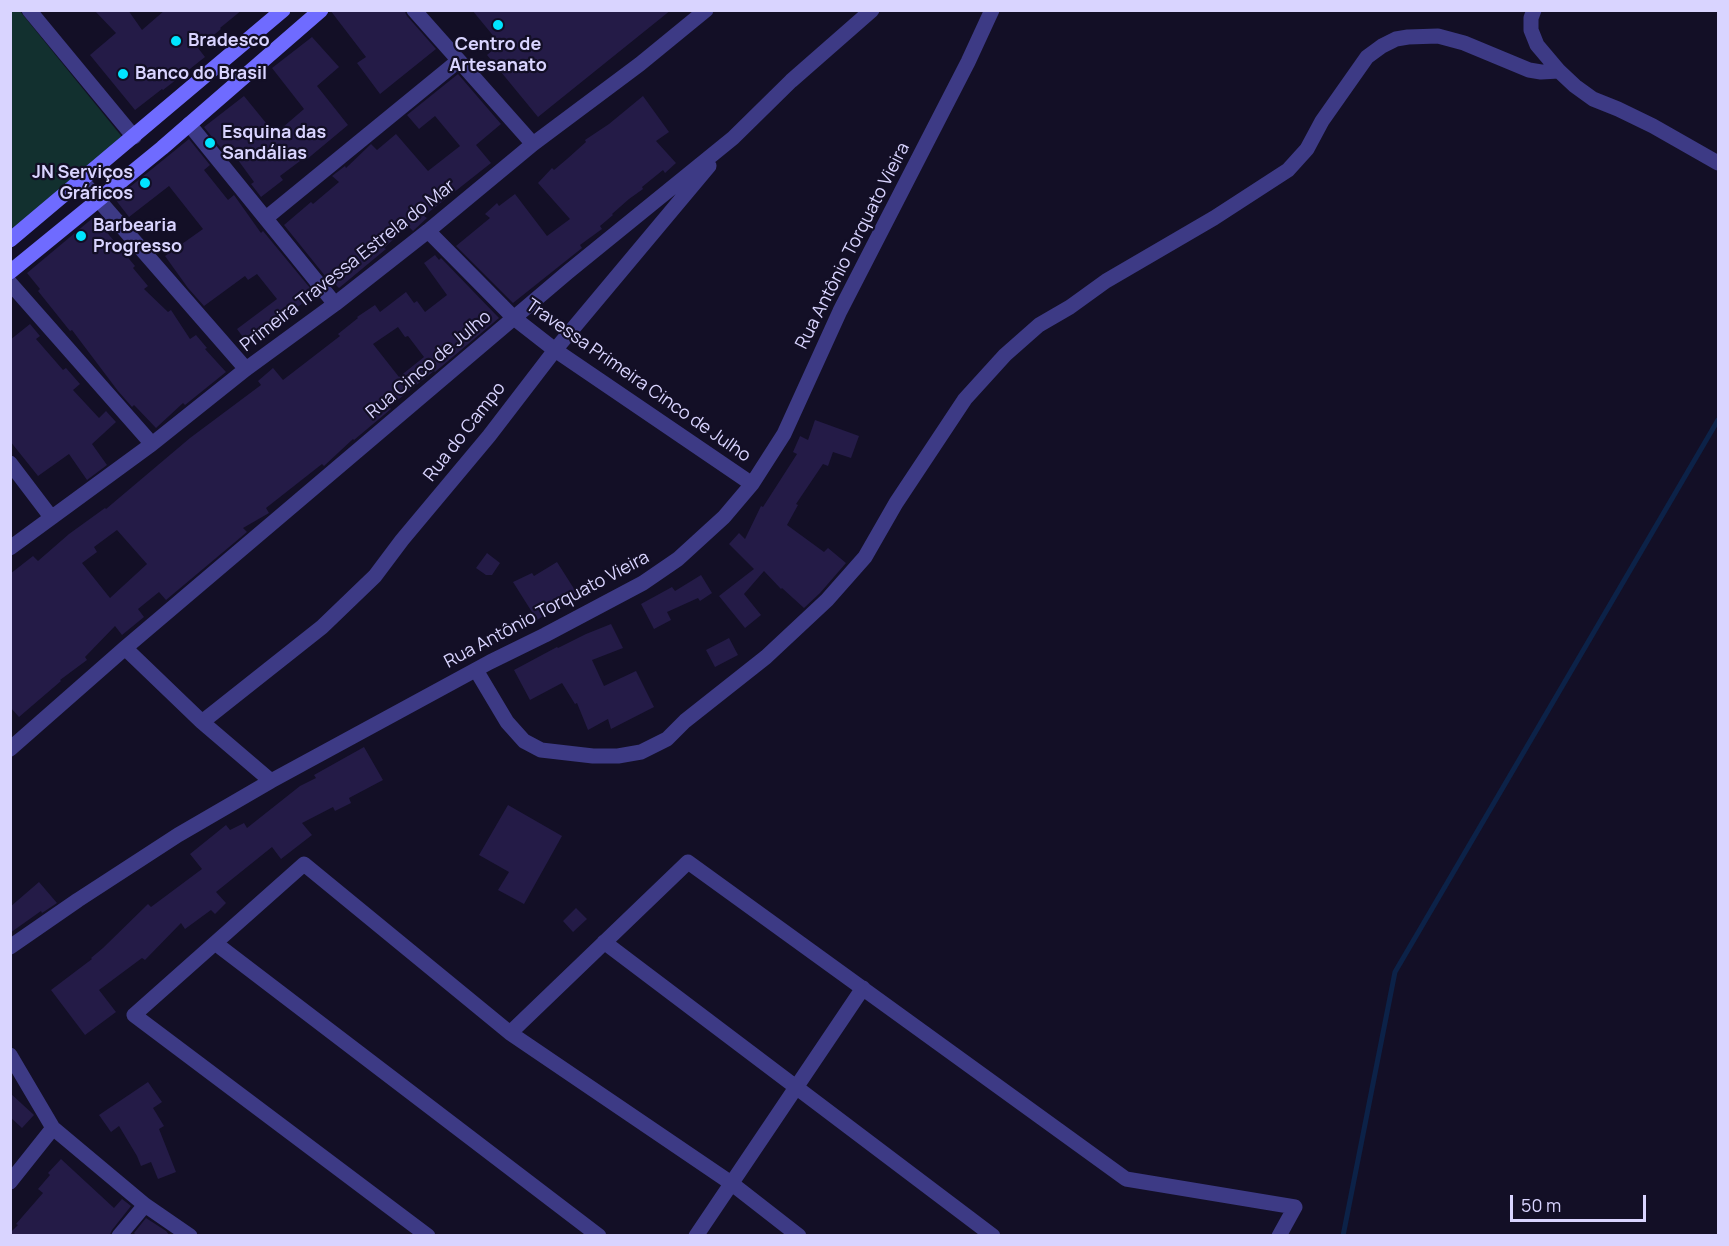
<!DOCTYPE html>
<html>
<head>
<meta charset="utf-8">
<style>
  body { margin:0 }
  #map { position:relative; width:1729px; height:1246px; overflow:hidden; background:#130f26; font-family:Manrope,sans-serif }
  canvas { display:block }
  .frame { position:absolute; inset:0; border:12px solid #d9d4ff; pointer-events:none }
  .scale { position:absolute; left:1510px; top:1195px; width:136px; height:27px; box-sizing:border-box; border:3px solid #d9d4ff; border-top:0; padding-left:8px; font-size:18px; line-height:21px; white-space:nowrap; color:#d9d4ff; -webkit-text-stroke:4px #130f26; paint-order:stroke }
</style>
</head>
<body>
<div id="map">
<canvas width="1729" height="1246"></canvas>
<div class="frame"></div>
<div class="scale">50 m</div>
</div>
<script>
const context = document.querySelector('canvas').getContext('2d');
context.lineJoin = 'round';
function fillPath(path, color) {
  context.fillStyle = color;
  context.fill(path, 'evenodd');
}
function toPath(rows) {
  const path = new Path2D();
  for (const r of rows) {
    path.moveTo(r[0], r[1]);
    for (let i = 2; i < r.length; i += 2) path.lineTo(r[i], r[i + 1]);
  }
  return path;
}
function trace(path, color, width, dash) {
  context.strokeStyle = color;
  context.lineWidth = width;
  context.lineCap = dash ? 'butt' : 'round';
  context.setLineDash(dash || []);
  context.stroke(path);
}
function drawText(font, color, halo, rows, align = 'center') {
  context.font = font + ' Manrope,sans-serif';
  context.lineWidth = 4.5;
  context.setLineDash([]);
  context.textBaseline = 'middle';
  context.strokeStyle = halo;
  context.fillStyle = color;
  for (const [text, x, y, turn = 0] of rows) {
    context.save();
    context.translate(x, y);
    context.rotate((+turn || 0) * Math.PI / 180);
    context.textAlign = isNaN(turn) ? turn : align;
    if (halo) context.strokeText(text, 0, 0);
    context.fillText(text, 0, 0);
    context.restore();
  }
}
fillPath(toPath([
  [19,10,123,138,11,230,10,11]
]), '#12302f');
trace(toPath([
  [1343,1236,1395,972,1718,420]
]), '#0c2248', 5);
fillPath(toPath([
  [94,10,128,10,142,30,165,10,242,10,220,28,221,29,198,48,205,57,186,72,163,90,162,89,135,110,90,55,116,33],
  [330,10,404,10,407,16,436,49,380,94,357,63,366,57],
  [472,10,671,10,538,117,487,55,500,44],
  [312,37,339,67,317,86,348,125,306,160,304,158,280,176,283,180,261,197,251,184,254,182,230,149,225,153,204,127,244,96,275,134,304,109,272,68],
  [458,74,501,124,476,145,491,163,424,216,427,218,413,231,408,226,384,248,386,249,339,288,332,281,330,282,284,225,311,202,313,204,339,182,332,176,345,166,346,168,371,144,377,150,396,134,428,171,460,146,435,116,419,129,407,115],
  [643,96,669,132,656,141,676,163,665,173,663,170,642,187,643,189,629,199,612,214,613,215,600,226,602,229,580,245,582,248,513,303,456,246,490,218,485,214,497,203,499,206,515,194,547,236,570,219,538,183,552,168,554,170,567,159,586,142,585,140,609,124],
  [189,139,210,165,204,170,228,200,234,195,261,233,263,231,315,294,248,344,237,329,277,299,257,274,248,280,245,276,204,306,188,288,165,256,203,229,169,186,129,217,115,199],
  [94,217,135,266,133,268,148,286,144,289,168,312,171,310,190,339,196,335,207,348,205,349,226,372,185,405,183,403,156,428,136,407,134,405,132,407,118,391,72,330,70,331,38,291,40,289,27,273],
  [435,255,439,260,441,258,499,318,435,372,434,371,389,407,391,409,354,440,353,439,324,466,322,464,266,508,269,513,243,528,247,532,166,600,159,592,138,609,144,617,122,635,115,626,85,657,87,660,60,680,61,681,19,717,10,707,10,574,33,556,38,561,69,534,105,508,106,509,190,438,261,385,258,381,273,368,283,380,340,336,338,334,358,318,357,317,375,305,380,312,406,292,414,303,417,301,425,312,447,295,424,263],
  [398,327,405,337,408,336,424,357,399,377,373,344],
  [117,530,147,564,110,598,82,563,97,552,94,547],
  [30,324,40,336,36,339,63,370,66,368,80,384,73,390,99,418,106,411,116,422,92,444,107,465,87,480,69,454,38,476,10,441,10,340],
  [815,420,859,436,851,458,833,452,828,466,823,464,796,504,798,505,787,525,824,552,828,548,846,563,820,593,804,608,782,588,781,589,764,571,744,594,761,615,745,628,719,596,754,569,729,544,739,533,745,539,761,506,763,507,797,454,793,452,800,436,808,440],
  [487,553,500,563,492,575,486,575,476,568],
  [557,562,578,595,537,620,513,582,532,573,534,576],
  [701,575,712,593,700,601,698,598,667,612,671,620,654,629,641,604,672,587,675,591],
  [611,624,623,648,592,660,604,686,636,671,654,707,611,729,608,719,588,730,577,703,575,704,562,683,530,700,514,670,557,647,558,648,586,634],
  [729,638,738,655,715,667,706,650],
  [364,747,383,780,349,798,351,803,335,811,333,807,302,823,312,835,281,859,272,847,216,892,226,903,215,914,211,910,185,929,181,923,145,960,142,958,99,990,116,1012,85,1035,51,990,92,959,91,958,103,948,148,904,151,907,202,869,190,854,226,825,230,830,244,823,247,828,300,786,316,778,314,775],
  [508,805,562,836,524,904,498,890,509,872,479,855],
  [39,882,57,903,42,913,41,911,10,933,10,907],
  [576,908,587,919,573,932,563,921],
  [148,1082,162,1102,153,1108,164,1126,159,1129,176,1172,158,1179,151,1162,141,1166,137,1156,119,1126,111,1132,99,1115],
  [10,1093,34,1115,22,1128,10,1117],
  [61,1159,114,1208,122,1199,131,1206,112,1230,109,1236,10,1236,10,1233,18,1225,16,1224,43,1193,38,1189,50,1175,48,1173],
  [146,1218,166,1231,170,1236,137,1236,134,1233]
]), '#241b47');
trace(toPath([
  [29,10,134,137],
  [414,10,533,144],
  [1534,10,1531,18,1531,30,1537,45,1559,71,1575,86,1593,99,1618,109,1653,126,1718,163],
  [189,124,335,304],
  [82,181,246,369],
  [266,218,458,61],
  [428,231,514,318,555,350,752,484],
  [10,283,152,444],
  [10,463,51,517],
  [10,548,152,444,246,369,335,304,428,231,533,144,640,64,706,10],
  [125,648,202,722,271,781],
  [476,670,507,722,524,741,541,750,593,756,618,756,641,752,667,739,685,721,766,657,827,600,865,557,896,503,965,399,1005,355,1039,325,1070,307,1106,281,1214,218,1288,170,1307,149,1322,121,1367,57,1382,46,1396,39,1408,37,1438,36,1464,43,1529,70,1541,72,1559,71],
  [202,722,322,627,375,576,402,540,489,436,555,350,709,166],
  [10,749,125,648,568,272,733,138,791,81,872,10],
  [604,942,993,1236],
  [215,943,599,1236],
  [10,947,78,900,178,835,271,781,490,662,545,635,643,583,678,559,724,517,752,484,784,434,840,311,968,62,992,10],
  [510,1033,688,862,1126,1179,1295,1207,1279,1236],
  [10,1055,53,1128,145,1205,190,1236],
  [10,1182,53,1128],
  [119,1236,145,1205],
  [428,1236,134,1015,304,864,510,1033,731,1183,799,1236],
  [696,1236,863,988]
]), '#3d3a85', 15);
trace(toPath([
  [10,240,283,10],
  [10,272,162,148,321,10]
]), '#6f6bff', 15);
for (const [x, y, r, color] of [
  [498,25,6,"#00e5ff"],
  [176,41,6,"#00e5ff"],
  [123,74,6,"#00e5ff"],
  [210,143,6,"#00e5ff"],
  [145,183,6,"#00e5ff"],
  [81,236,6,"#00e5ff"]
]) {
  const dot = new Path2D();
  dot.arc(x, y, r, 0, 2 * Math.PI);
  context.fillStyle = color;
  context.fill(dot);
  trace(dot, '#130f26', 2);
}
drawText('bold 18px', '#d9d4ff', '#130f26', [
  ["Bradesco",188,41],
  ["Centro de",498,45,"center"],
  ["Artesanato",498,66,"center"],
  ["Banco do Brasil",135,74],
  ["Esquina das",222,133],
  ["Sandálias",222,154],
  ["JN Serviços",133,173,"right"],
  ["Gráficos",133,194,"right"],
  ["Barbearia",93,226],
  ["Progresso",93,247]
], 'left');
drawText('18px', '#d9d4ff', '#130f26', [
  ["Rua Antônio Torquato Vieira",853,246,-63],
  ["Primeira Travessa Estrela do Mar",348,266,-38],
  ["Rua Cinco de Julho",429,365,-40],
  ["Travessa Primeira Cinco de Julho",638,381,35],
  ["Rua do Campo",465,432,-52],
  ["Rua Antônio Torquato Vieira",547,610,-28]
]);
</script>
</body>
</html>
